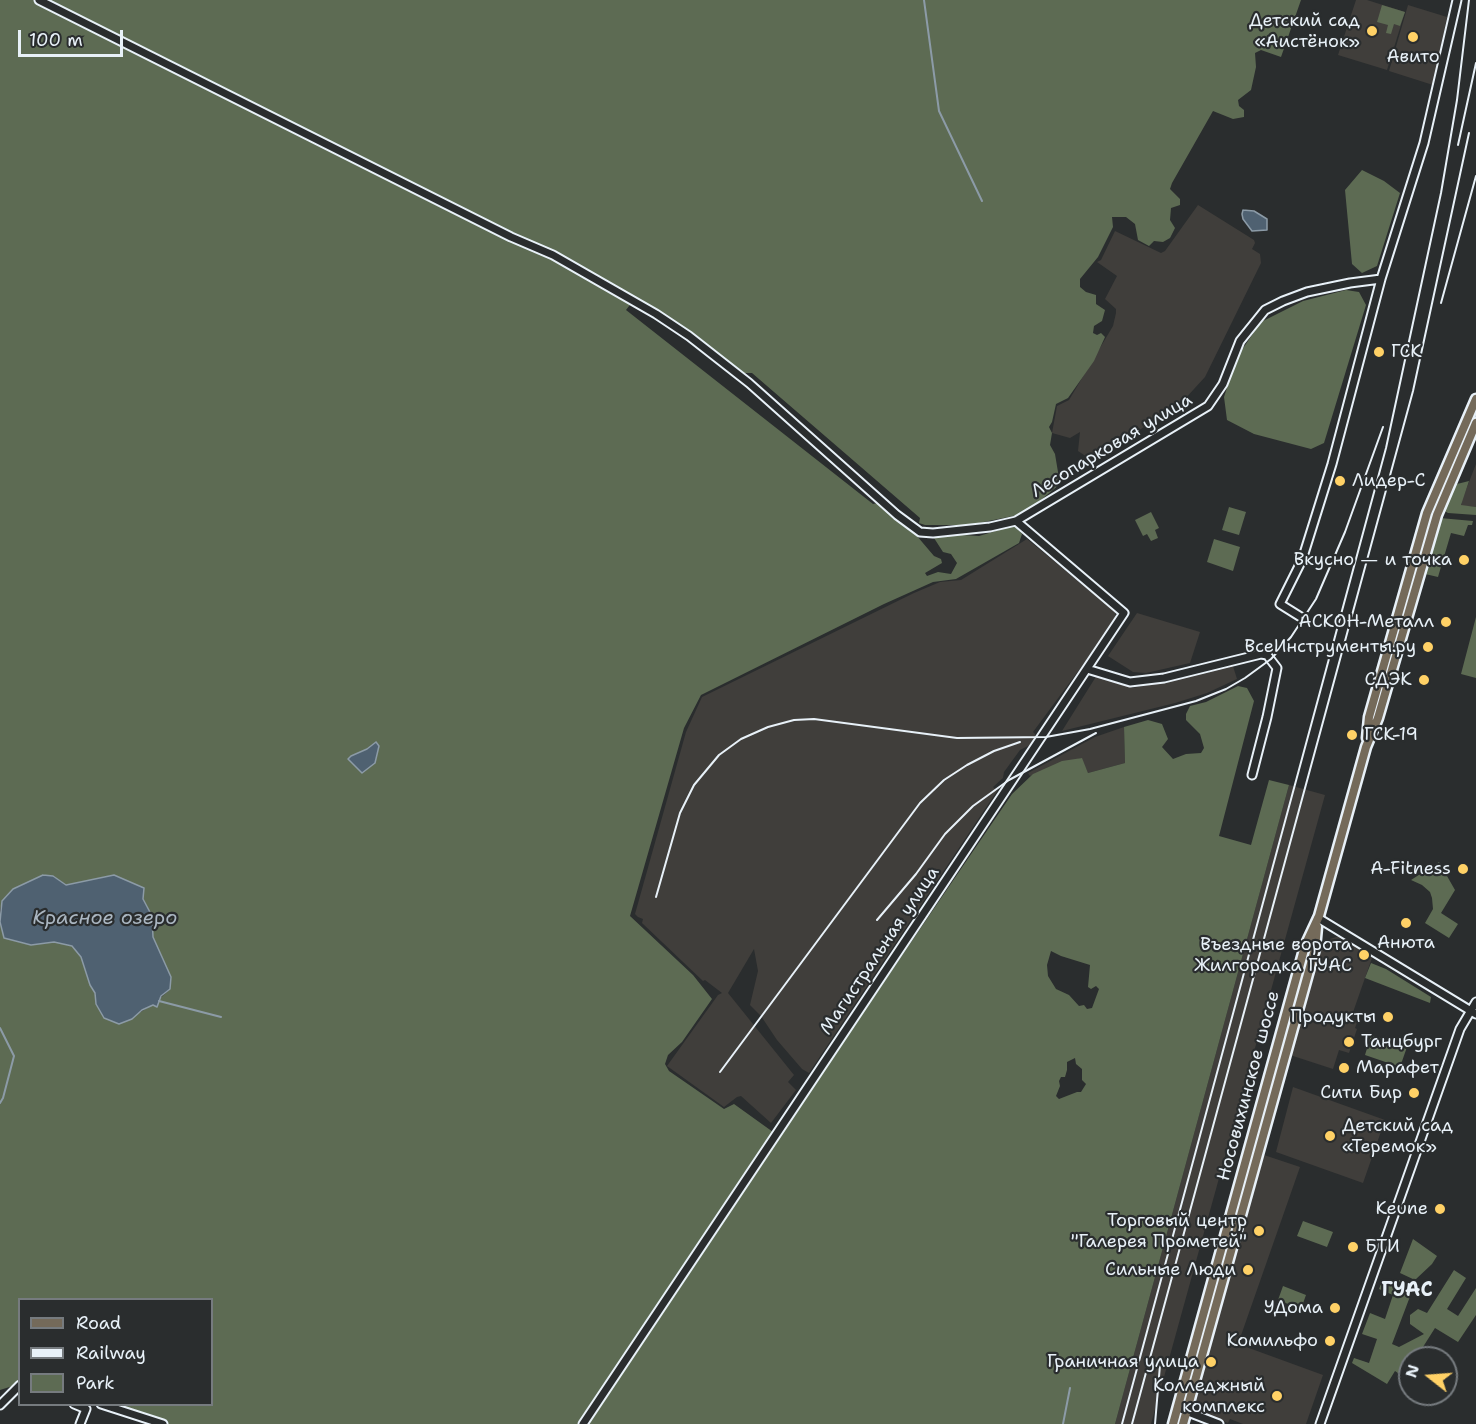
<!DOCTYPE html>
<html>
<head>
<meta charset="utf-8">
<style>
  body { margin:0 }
  #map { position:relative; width:1476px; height:1424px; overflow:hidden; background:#2a2d2e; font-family:"Shantell Sans",sans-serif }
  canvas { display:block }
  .legend { position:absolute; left:18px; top:1298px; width:195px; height:108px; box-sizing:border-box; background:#2a2d2e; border:2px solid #767b7f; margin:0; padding:8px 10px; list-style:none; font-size:18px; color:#e8f1f8 }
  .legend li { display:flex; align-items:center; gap:12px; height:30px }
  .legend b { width:30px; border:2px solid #767b7f }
  .north { position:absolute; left:1398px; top:1346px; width:60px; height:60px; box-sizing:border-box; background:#2a2d2e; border:2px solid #767b7f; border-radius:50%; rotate:287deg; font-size:16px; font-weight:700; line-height:24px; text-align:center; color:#e8f1f8 }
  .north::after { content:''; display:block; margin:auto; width:21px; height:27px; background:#ffd166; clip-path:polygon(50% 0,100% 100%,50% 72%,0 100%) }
  .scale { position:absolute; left:18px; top:30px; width:105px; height:27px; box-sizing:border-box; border:3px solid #e8f1f8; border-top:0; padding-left:8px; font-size:18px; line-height:21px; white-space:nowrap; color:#e8f1f8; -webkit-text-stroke:4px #2a2d2e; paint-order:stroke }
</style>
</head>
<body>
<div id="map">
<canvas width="1476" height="1424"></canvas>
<ul class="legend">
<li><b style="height:8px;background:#746a5a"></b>Road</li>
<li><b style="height:8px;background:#e8f1f8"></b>Railway</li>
<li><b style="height:16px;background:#5d6b53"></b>Park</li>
</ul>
<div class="north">N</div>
<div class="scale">100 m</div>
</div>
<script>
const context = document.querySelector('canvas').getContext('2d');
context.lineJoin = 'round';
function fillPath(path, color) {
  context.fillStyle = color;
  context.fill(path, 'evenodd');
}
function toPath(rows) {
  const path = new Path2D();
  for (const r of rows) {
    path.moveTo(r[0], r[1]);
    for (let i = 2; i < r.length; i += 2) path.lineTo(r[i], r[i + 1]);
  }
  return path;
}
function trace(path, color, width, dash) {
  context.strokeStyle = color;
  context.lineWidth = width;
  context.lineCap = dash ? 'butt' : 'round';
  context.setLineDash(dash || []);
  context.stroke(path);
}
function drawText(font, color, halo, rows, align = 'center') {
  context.font = font + ' "Shantell Sans",sans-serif';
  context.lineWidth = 4.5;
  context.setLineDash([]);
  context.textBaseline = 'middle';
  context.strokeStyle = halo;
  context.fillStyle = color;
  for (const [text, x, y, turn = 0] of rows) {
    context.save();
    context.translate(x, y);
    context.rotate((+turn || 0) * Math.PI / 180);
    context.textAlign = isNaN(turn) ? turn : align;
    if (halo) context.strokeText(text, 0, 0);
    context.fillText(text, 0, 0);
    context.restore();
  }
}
fillPath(toPath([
  [1356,0,1367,0,1405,12,1387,70,1338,55],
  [1408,5,1447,17,1433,85,1389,71],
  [1198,205,1254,240,1255,243,1252,249,1260,254,1261,263,1205,377,1183,401,1093,461,1078,451,1080,432,1070,438,1052,433,1057,406,1069,400,1113,326,1116,313,1116,309,1105,299,1117,276,1097,262,1101,260,1115,231,1161,253,1165,251],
  [1476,464,1476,507,1461,506,1462,500],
  [1027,539,1115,611,1116,620,1033,732,1035,734,1036,742,1020,750,1004,772,1003,778,993,787,997,791,809,1073,802,1069,777,1040,761,1016,750,1005,758,971,754,949,728,993,794,1075,788,1082,796,1090,771,1123,741,1096,737,1097,724,1107,667,1066,718,995,722,993,705,980,703,981,642,923,643,919,638,917,635,914,686,732,702,697,914,593,940,582,961,580],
  [1137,613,1200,632,1190,663,1146,673,1133,672,1108,656],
  [1232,663,1237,679,1207,693,1175,703,1062,731,1097,675,1133,688,1165,682],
  [1124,727,1125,763,1088,773,1081,758,1030,776,1028,773,1095,737],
  [1289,785,1325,795,1151,1424,1115,1424],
  [1340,936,1373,955,1351,1018,1358,1020,1355,1028,1357,1029,1349,1053,1339,1050,1333,1069,1290,1055,1322,944,1326,940],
  [1293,1087,1385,1120,1363,1183,1276,1152],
  [1261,1154,1300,1167,1238,1344,1323,1375,1306,1424,1243,1424,1230,1419,1228,1423,1201,1413,1193,1402,1196,1385,1208,1356,1209,1341]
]), '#403e3b');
fillPath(toPath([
  [0,0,1301,0,1281,57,1261,50,1255,53,1256,67,1251,90,1238,100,1239,106,1244,110,1244,117,1233,119,1213,111,1172,183,1170,189,1180,199,1180,205,1171,208,1170,220,1175,228,1170,238,1163,242,1154,241,1149,246,1138,240,1135,224,1126,217,1112,217,1113,227,1098,257,1080,279,1080,287,1086,292,1096,295,1096,304,1105,310,1102,321,1094,326,1093,333,1097,335,1101,333,1105,337,1094,361,1068,398,1056,404,1052,422,1049,427,1052,433,1050,445,1055,454,1060,484,1030,509,1018,515,969,525,925,525,919,523,920,518,752,373,744,373,732,368,715,352,636,297,626,310,873,504,878,503,911,529,934,556,941,559,942,563,925,573,927,576,938,572,951,574,957,563,951,554,943,552,934,538,945,534,979,536,1009,527,1016,527,1022,534,1019,543,956,579,933,582,884,604,701,695,684,728,630,916,693,975,712,999,682,1042,668,1055,665,1064,669,1071,724,1109,734,1104,773,1132,578,1424,163,1424,101,1405,212,1404,212,1300,20,1300,19,1384,0,1390,0,922,4,938,31,945,54,942,72,946,81,957,90,985,95,993,96,1004,104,1017,119,1024,153,1005,170,989,171,977,153,937,152,916,143,899,130,882,114,875,66,885,53,876,43,875,13,889,2,901,0,911],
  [1382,5,1405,12,1400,26,1394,24,1391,34,1386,33,1388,25,1377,22],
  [1362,170,1384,181,1400,193,1377,266,1362,273,1352,264,1345,190],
  [1346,290,1359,292,1366,305,1324,443,1311,449,1254,434,1227,420,1224,397,1237,357,1261,322,1303,301],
  [1469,481,1461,505,1476,507,1476,515,1448,513,1443,510,1453,485],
  [1229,507,1246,512,1239,535,1222,530],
  [1151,512,1159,528,1155,530,1158,538,1151,541,1147,534,1143,536,1135,520],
  [1440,518,1473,521,1472,525,1468,525,1464,536,1451,533,1438,577,1425,574],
  [1214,539,1240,547,1233,571,1207,562],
  [1476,617,1476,678,1461,674],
  [1238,686,1247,688,1254,701,1219,836,1251,845,1269,780,1289,785,1115,1424,585,1424,779,1136,1012,794,1033,774,1062,761,1082,758,1088,773,1125,763,1124,727,1148,720,1162,724,1168,739,1162,747,1173,759,1186,754,1201,753,1204,748,1200,734,1186,720,1186,714,1190,706,1206,702],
  [1051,951,1061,956,1090,965,1088,987,1091,989,1096,986,1099,989,1092,1008,1087,1009,1084,1005,1079,1006,1069,995,1056,989,1048,976,1047,965],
  [1075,1058,1076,1064,1082,1069,1082,1080,1086,1084,1081,1092,1077,1092,1059,1099,1056,1096,1060,1086,1059,1081,1061,1077,1065,1077,1067,1070,1067,1062],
  [1439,862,1455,890,1441,913,1458,924,1449,938,1425,923,1433,909,1432,898,1430,892,1422,885,1411,880],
  [1371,963,1386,969,1431,997,1430,1003,1365,978],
  [1371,1035,1407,1047,1400,1067,1365,1055],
  [1303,1221,1333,1232,1327,1247,1297,1236],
  [1413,1239,1437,1256,1432,1264,1415,1280,1400,1273],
  [1454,1270,1466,1278,1447,1309,1458,1316,1476,1288,1476,1315,1458,1342,1435,1328,1416,1358,1410,1358,1410,1381,1395,1371,1387,1384,1352,1363,1354,1358,1369,1363,1377,1339,1362,1334,1370,1313,1385,1319,1393,1295,1379,1289,1383,1279,1398,1284,1399,1280,1414,1286,1392,1344,1399,1347,1424,1334,1410,1324,1410,1315,1418,1309,1427,1313],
  [1283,1286,1306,1295,1301,1309,1278,1300]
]), '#5d6b53');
const water = toPath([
  [1243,210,1254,211,1267,219,1267,230,1252,231,1243,219,1242,214,1243,210],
  [376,742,379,746,375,763,362,773,348,759,351,756,367,749,376,742],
  [43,875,53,876,66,885,114,875,144,888,143,899,152,916,153,937,171,977,170,989,161,996,157,1007,153,1005,142,1010,132,1019,119,1024,104,1018,96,1004,95,993,90,985,81,957,72,946,54,942,31,945,4,938,0,922,2,901,13,889,43,875]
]);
fillPath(water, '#4f6171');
trace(water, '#8c9ba7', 1.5);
trace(toPath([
  [924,0,939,111,982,201],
  [159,1001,221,1017],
  [0,1028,14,1056,3,1098,0,1103],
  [1063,1424,1070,1388]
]), '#8c9ba7', 2);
const minor = toPath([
  [39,0,511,237,553,255,656,314,689,336,749,383,897,515,920,532,933,533,990,527,1016,521,1208,406,1223,384,1240,341,1265,310,1283,301,1307,292,1350,283,1381,279],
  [1304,619,1280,604,1302,560,1332,464,1381,279,1424,143,1457,0],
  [1087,669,1130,682,1164,678,1261,654,1267,655,1277,668,1267,717,1252,775],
  [1318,918,1476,1014],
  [74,1404,86,1409,80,1424],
  [101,1404,163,1424],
  [0,1405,20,1385],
  [1183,1410,1219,1424],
  [583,1424,1124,613,1016,521],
  [1320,1424,1460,1029,1476,1002]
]);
const major = toPath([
  [1367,738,1369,717,1427,513,1476,399],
  [1173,1424,1305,946,1319,916,1366,747,1378,718,1437,515,1476,423],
  [1183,1424,1315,949,1317,927]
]);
trace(minor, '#e8f1f8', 11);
trace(major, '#e8f1f8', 13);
trace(minor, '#2a2d2e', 7);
trace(major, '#746a5a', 8);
trace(toPath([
  [1458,145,1476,63],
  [1441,303,1476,176],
  [656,897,680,813,694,785,719,755,741,739,768,727,794,720,814,719,957,738,1046,737,1090,729,1196,701,1226,689,1245,678,1271,659,1291,637,1316,599,1345,532,1383,427],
  [877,920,916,874,945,834,973,806,1009,780,1096,733],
  [720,1072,920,803,944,780,967,765,994,751,1020,742],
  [1122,1424,1386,448,1441,193,1457,100,1469,0],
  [1132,1424,1413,391,1469,133],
  [1155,1424,1160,1365]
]), '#e8f1f8', 2);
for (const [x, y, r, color] of [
  [1372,31,6,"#ffd166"],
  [1413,37,6,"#ffd166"],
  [1379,352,6,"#ffd166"],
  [1340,481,6,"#ffd166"],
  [1464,560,6,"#ffd166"],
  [1446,622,6,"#ffd166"],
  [1428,647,6,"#ffd166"],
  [1424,680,6,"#ffd166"],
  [1352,735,6,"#ffd166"],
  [1463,869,6,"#ffd166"],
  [1406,923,6,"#ffd166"],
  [1364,955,6,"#ffd166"],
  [1388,1017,6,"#ffd166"],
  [1349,1042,6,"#ffd166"],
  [1344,1068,6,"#ffd166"],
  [1414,1093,6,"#ffd166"],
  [1330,1136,6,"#ffd166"],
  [1440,1209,6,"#ffd166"],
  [1259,1231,6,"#ffd166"],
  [1353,1247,6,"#ffd166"],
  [1248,1270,6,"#ffd166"],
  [1335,1308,6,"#ffd166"],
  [1330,1341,6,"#ffd166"],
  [1211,1362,6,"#ffd166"],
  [1277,1396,6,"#ffd166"]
]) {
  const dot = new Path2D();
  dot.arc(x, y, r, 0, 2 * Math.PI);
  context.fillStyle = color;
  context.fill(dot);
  trace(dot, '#2a2d2e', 2);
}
drawText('18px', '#e8f1f8', '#2a2d2e', [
  ["Детский сад",1360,21],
  ["«Аистёнок»",1360,42],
  ["Авито",1413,57,"center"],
  ["ГСК",1391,352,"left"],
  ["Лидер-С",1352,481,"left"],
  ["Вкусно — и точка",1452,560],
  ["АСКОН-Металл",1434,622],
  ["ВсеИнструменты.ру",1416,647],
  ["СДЭК",1412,680],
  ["ГСК-19",1364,735,"left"],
  ["A-Fitness",1451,869],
  ["Анюта",1406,943,"center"],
  ["Въездные ворота",1352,945],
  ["Жилгородка ГУАС",1352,966],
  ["Продукты",1376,1017],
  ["Танцбург",1361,1042,"left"],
  ["Марафет",1356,1068,"left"],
  ["Сити Бир",1402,1093],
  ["Детский сад",1342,1126,"left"],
  ["«Теремок»",1342,1147,"left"],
  ["Keune",1428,1209],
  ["Торговый центр",1247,1221],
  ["\"Галерея Прометей\"",1247,1242],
  ["БТИ",1365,1247,"left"],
  ["Сильные Люди",1236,1270],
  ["УДома",1323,1308],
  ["Комильфо",1318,1341],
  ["Граничная улица",1199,1362],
  ["Колледжный",1265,1386],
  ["комплекс",1265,1407]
], 'right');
drawText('18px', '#e8f1f8', '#2a2d2e', [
  ["Лесопарковая улица",1112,446,-31],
  ["Магистральная улица",880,951,-56],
  ["Носовихинское шоссе",1249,1086,-75]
]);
drawText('italic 20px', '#abb7c2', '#2a2d2e', [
  ["Красное озеро",105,919]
]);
drawText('bold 20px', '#e8f1f8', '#2a2d2e', [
  ["ГУАС",1407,1291]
]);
</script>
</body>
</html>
